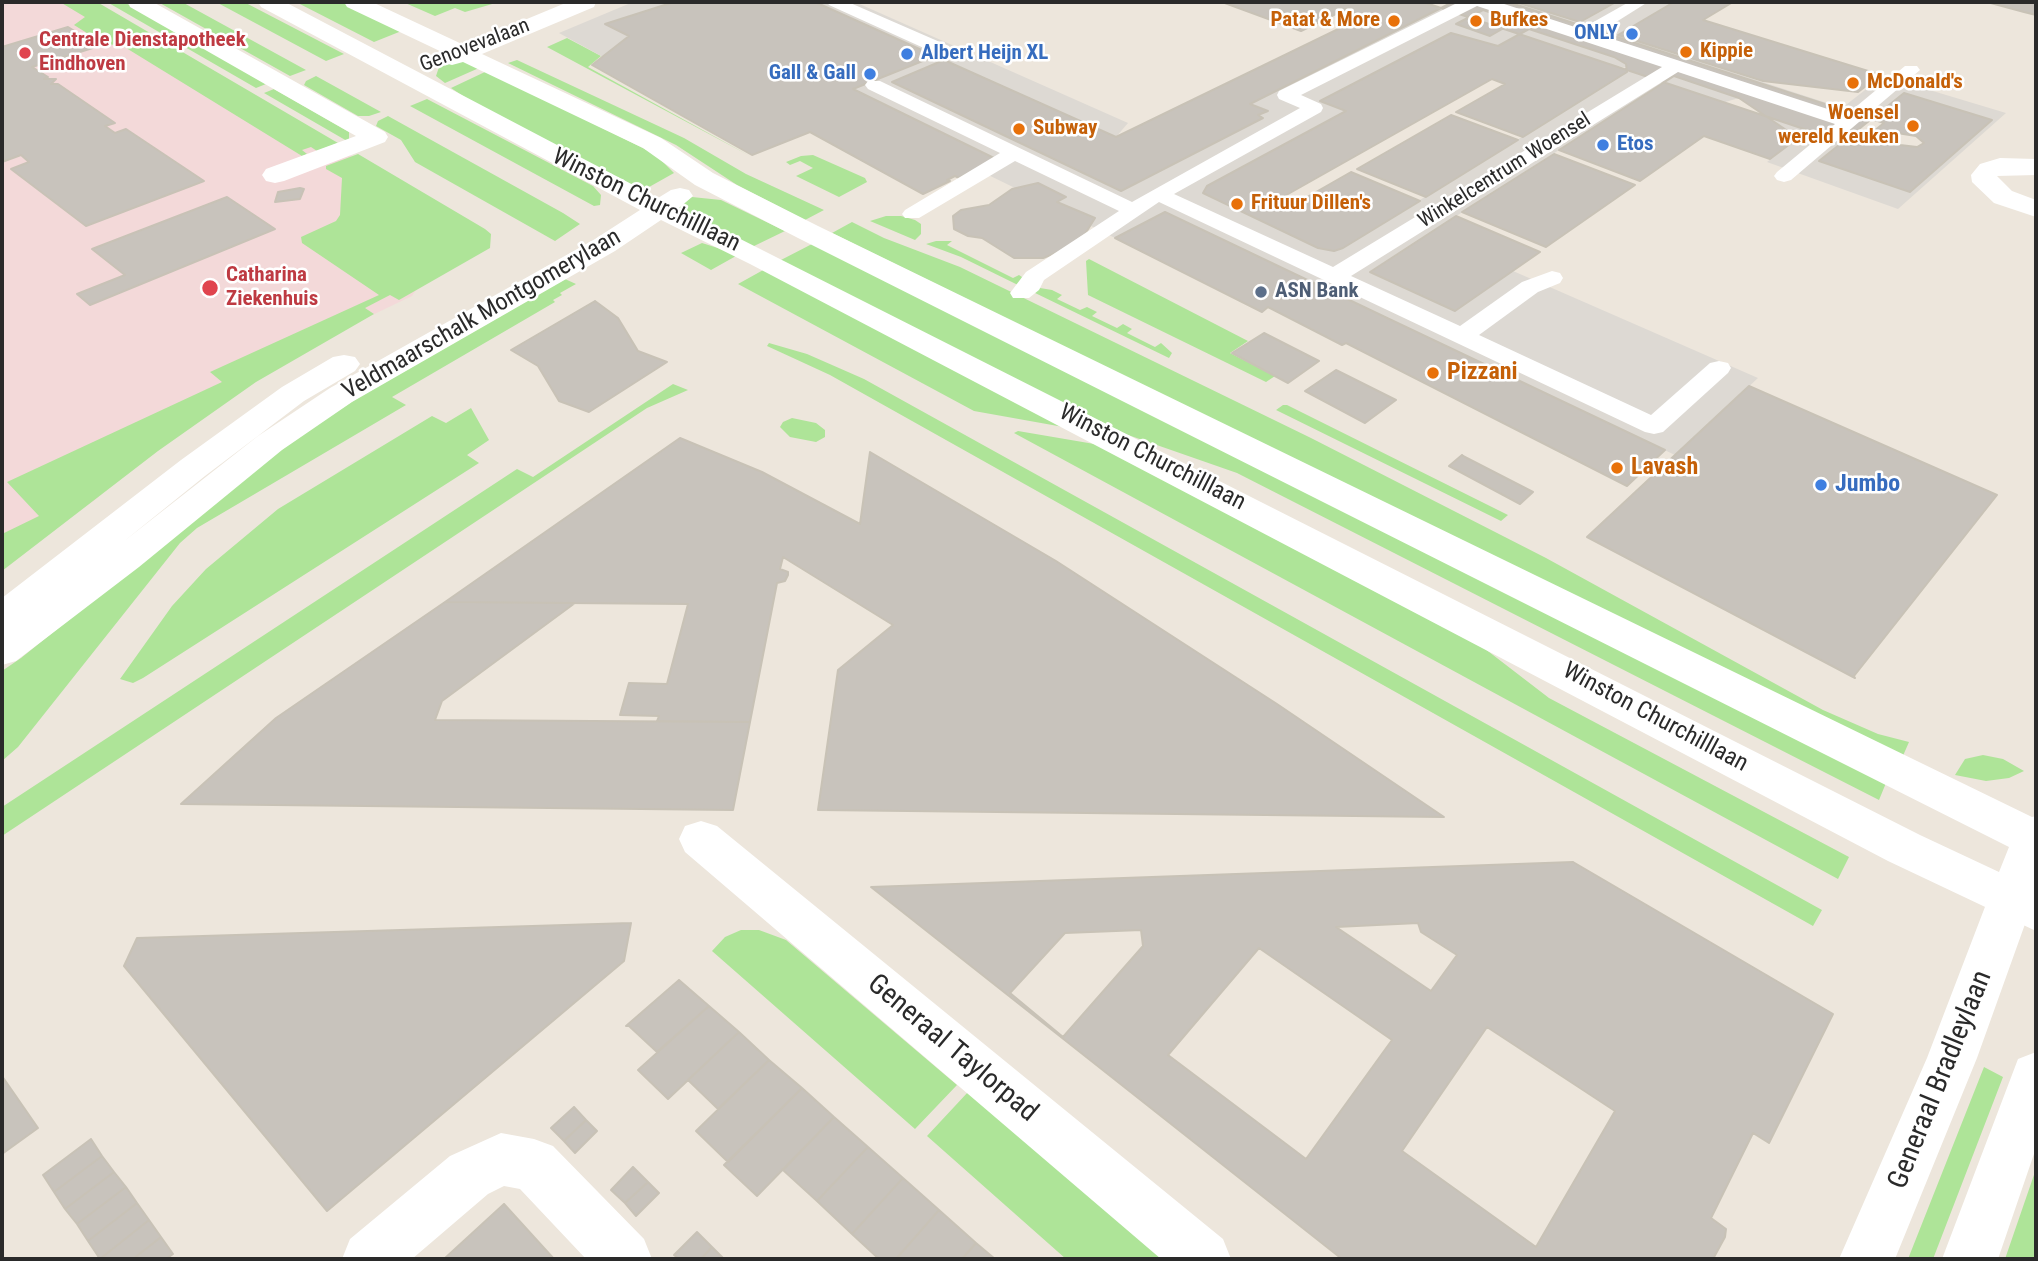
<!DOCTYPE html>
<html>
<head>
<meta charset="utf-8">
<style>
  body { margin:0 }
  #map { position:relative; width:2038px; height:1261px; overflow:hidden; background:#ede6dc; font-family:"Roboto Condensed",sans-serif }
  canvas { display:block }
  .frame { position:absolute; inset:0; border:4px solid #2a2a2a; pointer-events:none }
</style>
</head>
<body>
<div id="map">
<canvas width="2038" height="1261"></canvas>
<div class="frame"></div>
</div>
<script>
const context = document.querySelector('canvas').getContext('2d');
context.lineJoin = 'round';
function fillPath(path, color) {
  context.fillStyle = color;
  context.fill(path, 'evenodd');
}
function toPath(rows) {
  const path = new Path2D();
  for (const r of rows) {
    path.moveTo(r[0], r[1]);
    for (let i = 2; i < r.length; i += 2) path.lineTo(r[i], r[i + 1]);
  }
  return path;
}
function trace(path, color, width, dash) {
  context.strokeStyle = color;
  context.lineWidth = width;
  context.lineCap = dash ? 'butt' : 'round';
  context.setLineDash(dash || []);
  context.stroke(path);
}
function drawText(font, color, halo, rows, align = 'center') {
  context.font = font + ' "Roboto Condensed",sans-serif';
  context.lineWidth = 5;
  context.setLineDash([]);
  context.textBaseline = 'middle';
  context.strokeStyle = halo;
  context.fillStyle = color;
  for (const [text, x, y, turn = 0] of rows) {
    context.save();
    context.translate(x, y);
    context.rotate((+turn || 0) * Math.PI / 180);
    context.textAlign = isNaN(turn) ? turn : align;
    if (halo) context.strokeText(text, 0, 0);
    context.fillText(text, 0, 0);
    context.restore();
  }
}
fillPath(toPath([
  [2,2,90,2,409,190,422,281,412,296,214,391,95,500,2,565]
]), '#f3d9d9');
fillPath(toPath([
  [60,2,97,2,338,143,317,151,311,147,302,150,307,154,302,156,118,43,108,46,74,25,85,17],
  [107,2,124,2,266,84,256,88],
  [158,2,182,2,306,70,290,76],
  [216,2,244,2,344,54,326,61],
  [296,2,346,2,404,30,374,42],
  [403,2,499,2,465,12,455,8,435,16],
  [567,38,601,56,588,67,750,156,547,47],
  [463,60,479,68,445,83,436,76,439,67],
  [517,60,684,138,746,174,824,210,805,220,737,185,676,145,508,63],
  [487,71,655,154,674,173,642,191,472,102,451,88],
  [316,76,381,112,369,116,358,116,304,85,306,81],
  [274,89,349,132,349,139,347,141,264,93],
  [427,99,593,186,601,195,600,205,594,206,410,106],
  [388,116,563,213,580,224,555,241,415,162,401,140,376,126,378,121],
  [358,154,485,229,491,234,490,248,399,300,390,295,365,308,374,314,256,382,158,451,2,571,2,534,39,516,7,482,222,382,210,372,379,295,302,243,301,237,336,221,340,215,342,178,326,169,326,166],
  [813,155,865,178,867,182,839,197,796,176,813,168,800,161,790,165,786,162,801,156],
  [692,197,721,200,785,231,752,247,677,208],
  [886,216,901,216,915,220,921,224,921,234,915,240,870,221],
  [852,222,884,238,960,267,1311,438,1546,558,1823,710,1878,734,1909,742,1902,758,832,233],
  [936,241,952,241,947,245,1013,278,1019,275,1022,277,1020,286,961,257,926,244],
  [702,243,724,250,736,256,711,270,681,253],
  [812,244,1886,783,1879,800,1237,473,1108,428,779,261],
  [1089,259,1248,341,1230,353,1275,376,1266,382,1088,295,1086,261],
  [765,269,1069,428,974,411,738,284],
  [565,279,576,284,560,293,562,295,553,300,555,302,392,397,406,405,197,528,180,543,18,747,2,761,2,671,21,658,295,438,356,399],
  [1040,288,1052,290,1062,295,1057,299,1080,310,1087,307,1097,312,1092,316,1117,328,1123,324,1132,329,1127,333,1155,347,1161,343,1172,353,1169,358,1031,291],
  [769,343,807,354,864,379,1822,910,1813,926,830,375,767,346],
  [673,384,688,390,647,408,2,836,2,807,517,469,533,477],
  [1283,405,1287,405,1508,515,1501,521,1276,410],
  [471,408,489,440,467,455,479,463,143,678,133,683,120,679,172,606,206,569,278,509,432,416,446,423],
  [792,418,816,423,825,430,825,437,816,442,790,437,780,427,783,422],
  [1018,431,1106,446,1480,645,1549,698,1849,857,1838,879,1014,433],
  [1983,755,2003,759,2024,771,2009,778,1986,781,1955,775,1965,759],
  [741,930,759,930,786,940,957,1085,915,1129,712,951,725,937],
  [1984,1067,2003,1077,1933,1259,1908,1259],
  [968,1092,1165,1259,1066,1259,927,1136],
  [2036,1169,2035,1259,2005,1259]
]), '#aee498');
fillPath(toPath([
  [633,2,674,2,607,24,629,36,603,57,559,33],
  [815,2,855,2,1128,123,1116,137,945,60,893,82,1121,191,1263,118,1258,115,1267,110,1250,104,1450,3,1447,2,1516,2,1580,22,1616,2,1675,2,1619,35,1842,108,1883,76,2006,113,1898,209,1767,162,1797,138,1739,98,1559,150,1371,271,1455,310,1513,271,1758,378,1675,455,1165,212,1115,238,1091,226,1094,217,1057,202,1065,196,1038,183,1015,188,976,169,995,159,853,89,934,55],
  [1451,33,1498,46,1628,68,1627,72,1339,250,1318,248,1203,193,1207,186,1346,111,1321,101],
  [1904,93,1991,121,1910,192,1820,161]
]), '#ddd9d3');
const building = toPath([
  [674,2,815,2,935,56,853,89,996,159,959,178,955,176,947,180,950,181,923,194,810,132,752,155,592,65,629,36,605,24,674,2],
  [1222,2,1451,3,1250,104,1268,111,1258,115,1263,118,1121,191,892,82,944,60,1116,137,1363,17,1346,9,1301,31,1222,2],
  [1423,2,1508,2,1884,123,1855,146,1423,2],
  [1516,2,1616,2,1580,22,1516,2],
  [1674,2,1733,2,1703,20,1881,75,1858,92,1763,81,1618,35,1674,2],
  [1987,2,2036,2,2036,15,2024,12,1987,2],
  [1483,10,1516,21,1490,36,1456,24,1483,10],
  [68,27,99,46,32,67,48,77,44,79,56,79,51,84,58,84,115,123,105,126,115,133,126,129,204,181,86,226,11,169,29,162,21,155,2,162,2,47,68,27],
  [1529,29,1614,57,1626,64,1627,72,1523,137,1456,112,1505,84,1492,79,1281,198,1295,204,1351,172,1420,201,1343,248,1334,251,1318,248,1203,193,1207,186,1346,111,1320,101,1451,33,1498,46,1529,29],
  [1674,76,1739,98,1798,138,1770,159,1704,136,1640,181,1559,150,1674,76],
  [1904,93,1992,120,1910,192,1819,161,1904,93],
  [1897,133,1916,136,1924,143,1917,147,1900,145,1891,138,1897,133],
  [1451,115,1518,140,1426,197,1357,169,1451,115],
  [1554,154,1635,185,1546,247,1462,212,1554,154],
  [1038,183,1066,197,1057,202,1095,218,1085,234,1061,251,1043,258,1014,258,982,238,968,236,954,229,953,216,961,210,989,205,1012,189,1038,183],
  [300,188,304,189,300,199,275,202,278,192,300,188],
  [227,197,275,229,90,305,77,294,125,275,92,249,227,197],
  [1165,212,1385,317,1665,450,1627,486,1346,343,1342,345,1268,307,1262,312,1115,238,1165,212],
  [1456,216,1540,252,1455,311,1370,272,1456,216],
  [595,301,618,318,638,351,667,362,589,412,559,401,538,366,511,350,595,301],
  [1264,333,1319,361,1288,383,1232,353,1264,333],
  [1336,370,1396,400,1365,423,1305,391,1336,370],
  [1749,386,1997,495,1854,676,1855,678,1587,537,1749,386],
  [680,438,762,472,860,524,870,452,1056,561,1277,704,1444,817,818,810,838,670,893,625,783,557,780,569,788,572,788,575,785,581,777,583,750,722,657,721,659,716,620,715,629,683,667,684,688,604,445,602,680,438],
  [1462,455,1463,456,1533,492,1520,504,1449,466,1462,455],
  [445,602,575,603,442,701,435,720,750,722,733,810,181,804,276,718,445,602],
  [1573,862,1833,1014,1769,1143,1753,1133,1711,1218,1726,1229,1725,1237,1713,1259,1342,1259,871,887,1573,862],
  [1418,923,1421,932,1457,955,1431,991,1336,927,1418,923],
  [1141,930,1143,946,1063,1037,1010,993,1065,933,1141,930],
  [1259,948,1392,1040,1306,1159,1168,1055,1259,948],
  [1487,1027,1615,1111,1536,1247,1402,1151,1487,1027],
  [631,923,624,961,327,1211,124,966,137,938,631,923],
  [679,980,709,1006,657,1052,629,1026,626,1026,679,980],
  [709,1006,739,1032,668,1099,638,1070,709,1006],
  [739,1032,769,1060,718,1109,688,1080,739,1032],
  [769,1060,802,1088,728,1162,696,1131,769,1060],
  [2,1076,38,1128,2,1154,2,1076],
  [802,1088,834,1117,757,1196,724,1165,802,1088],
  [574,1107,586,1120,564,1141,551,1128,574,1107],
  [834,1117,868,1147,817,1201,783,1170,834,1117],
  [586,1120,597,1131,575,1153,564,1141,586,1120],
  [91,1139,102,1156,54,1192,43,1175,91,1139],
  [868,1147,903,1178,852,1234,817,1201,868,1147],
  [102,1156,114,1172,65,1209,54,1192,102,1156],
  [633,1167,648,1182,625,1203,611,1190,633,1167],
  [114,1172,126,1187,77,1224,65,1209,114,1172],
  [903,1178,939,1210,896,1259,879,1259,852,1234,903,1178],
  [648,1182,659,1193,636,1216,625,1203,648,1182],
  [126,1187,137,1203,88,1241,77,1224,126,1187],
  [137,1203,149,1220,100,1259,88,1241,137,1203],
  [504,1204,554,1259,444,1259,504,1204],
  [939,1210,976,1243,962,1259,896,1259,939,1210],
  [149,1220,161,1237,133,1259,100,1259,149,1220],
  [697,1232,712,1247,701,1259,679,1259,674,1255,697,1232],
  [161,1237,173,1254,166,1259,133,1259,161,1237],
  [976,1243,995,1259,962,1259,976,1243],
  [712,1247,724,1259,701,1259,712,1247]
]);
fillPath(building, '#c8c3bc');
trace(building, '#c8c2b6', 2);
fillPath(toPath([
  [827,2,848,2,949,46,952,50,943,55,937,54,829,5,827,2],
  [1459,2,1498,2,1581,29,1629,2,1648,2,1597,34,1846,115,1905,66,1917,66,1920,70,1791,180,1784,182,1777,180,1774,176,1777,172,1835,124,1678,72,1351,276,1460,326,1522,282,1552,271,1560,273,1563,278,1560,283,1538,292,1479,335,1651,415,1710,363,1719,361,1728,363,1731,368,1728,373,1663,432,1654,434,1645,432,1159,202,1044,280,1039,290,1029,298,1013,298,1010,293,1026,272,1119,211,1015,161,919,218,905,218,902,214,905,210,1000,153,868,89,865,85,868,81,880,81,1132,202,1300,108,1279,99,1277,95,1279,91,1459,2],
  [1477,6,1662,67,1333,267,1174,194,1321,112,1323,108,1321,104,1301,95,1477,6]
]), '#fff');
fillPath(toPath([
  [128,2,153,2,385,132,388,137,385,142,284,181,275,183,266,181,262,175,266,169,356,136,130,7,128,2],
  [2000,158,2036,159,2036,175,1997,176,2012,191,2036,200,2036,217,1994,203,1972,182,1971,175,1980,164,2000,158],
  [701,821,717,826,1223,1239,1231,1259,1161,1259,685,852,679,839,685,826,701,821],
  [2011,879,2027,885,2034,899,1977,1058,1895,1259,1839,1259,1927,1058,1988,899,1995,885,2011,879],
  [2036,1052,2036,1148,1998,1259,1942,1259,2018,1059,2036,1052],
  [501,1133,534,1139,553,1146,644,1239,652,1259,586,1259,520,1189,504,1186,488,1194,412,1259,342,1259,350,1239,450,1156,501,1133]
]), '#fff');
fillPath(toPath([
  [258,2,285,2,658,198,671,190,680,188,689,190,693,196,679,208,1920,835,1999,872,2009,847,798,238,695,185,643,148,463,62,452,65,444,63,441,58,444,53,347,7,344,2,372,2,464,45,568,2,596,2,594,7,482,54,661,138,713,173,818,226,2032,817,2036,816,2036,931,1888,861,750,264,661,220,615,251,352,402,282,450,139,567,16,661,2,665,2,598,181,460,282,387,333,357,344,355,355,357,360,364,355,371,304,401,205,476,123,542,258,436,330,388,595,239,640,210,261,7,258,2]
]), '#fff');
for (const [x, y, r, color] of [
  [1394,21,7,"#e8710a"],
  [1476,21,7,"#e8710a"],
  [1632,34,7,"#3f7fe0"],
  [1686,52,7,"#e8710a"],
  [25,53,7,"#e0444e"],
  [907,54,7,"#3f7fe0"],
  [870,74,7,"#3f7fe0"],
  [1853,83,7,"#e8710a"],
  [1913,126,7,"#e8710a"],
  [1019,129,7,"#e8710a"],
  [1603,145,7,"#3f7fe0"],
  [1237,204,7,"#e8710a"],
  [210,288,9,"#e0444e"],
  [1261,292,7,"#5c6f8a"],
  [1433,373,7,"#e8710a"],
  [1617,468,7,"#e8710a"],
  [1821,485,7,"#3f7fe0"]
]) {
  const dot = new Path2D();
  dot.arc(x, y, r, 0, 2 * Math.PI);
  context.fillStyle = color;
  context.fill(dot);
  trace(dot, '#fff', 2.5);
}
drawText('bold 21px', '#c56008', '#fff', [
  ["Patat & More",1380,21,"right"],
  ["Bufkes",1490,21],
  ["Kippie",1700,52],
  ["McDonald's",1867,83],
  ["Woensel",1899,114,"right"],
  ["wereld keuken",1899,138,"right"],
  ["Subway",1033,129],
  ["Frituur Dillen's",1251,204]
], 'left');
drawText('bold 21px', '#366cbe', '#fff', [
  ["ONLY",1618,34],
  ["Albert Heijn XL",921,54,"left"],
  ["Gall & Gall",856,74],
  ["Etos",1617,145,"left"]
], 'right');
drawText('bold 21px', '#be3a42', '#fff', [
  ["Centrale Dienstapotheek",39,41],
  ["Eindhoven",39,65],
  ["Catharina",226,276],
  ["Ziekenhuis",226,300]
], 'left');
drawText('21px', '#2a2a2a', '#fff', [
  ["Genovevalaan",475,46,-21],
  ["Winkelcentrum Woensel",1505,171,-32]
]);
drawText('bold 21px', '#4e5e75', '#fff', [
  ["ASN Bank",1275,292]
], 'left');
drawText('24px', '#2a2a2a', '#fff', [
  ["Winston Churchilllaan",646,201,26],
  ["Veldmaarschalk Montgomerylaan",482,315,-30],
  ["Winston Churchilllaan",1152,458,27],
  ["Winston Churchilllaan",1655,718,28]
]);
drawText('bold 24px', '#c56008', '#fff', [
  ["Pizzani",1447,373],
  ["Lavash",1631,468]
], 'left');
drawText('bold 24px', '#366cbe', '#fff', [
  ["Jumbo",1835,485]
], 'left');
drawText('28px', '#2a2a2a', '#fff', [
  ["Generaal Taylorpad",952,1049,40],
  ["Generaal Bradleylaan",1941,1080,-68]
]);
</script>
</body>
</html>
